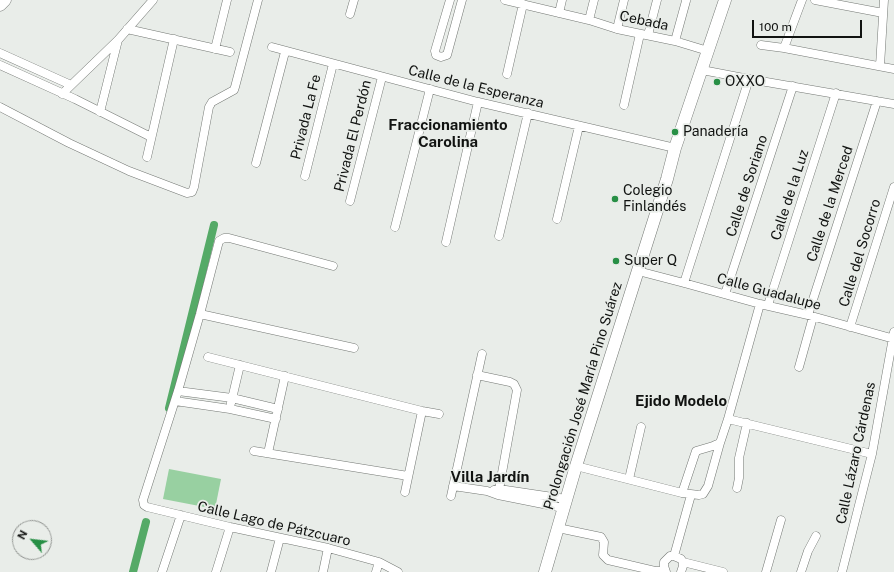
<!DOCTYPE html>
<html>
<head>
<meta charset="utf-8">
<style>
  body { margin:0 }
  #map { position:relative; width:894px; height:572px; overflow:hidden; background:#e9ede9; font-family:"Public Sans",sans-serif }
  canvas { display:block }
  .north { position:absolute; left:12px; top:520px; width:40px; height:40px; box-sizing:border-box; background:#e9ede9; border:1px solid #939693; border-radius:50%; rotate:298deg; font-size:11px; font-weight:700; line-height:16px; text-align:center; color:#111311 }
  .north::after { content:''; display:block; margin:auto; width:14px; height:18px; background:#278f45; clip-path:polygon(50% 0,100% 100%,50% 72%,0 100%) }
  .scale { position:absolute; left:752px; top:20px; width:110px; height:18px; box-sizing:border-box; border:2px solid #111311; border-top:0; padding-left:5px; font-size:12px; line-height:14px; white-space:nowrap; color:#111311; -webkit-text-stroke:3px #e9ede9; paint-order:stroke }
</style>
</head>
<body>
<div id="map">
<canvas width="894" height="572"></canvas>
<div class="north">N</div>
<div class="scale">100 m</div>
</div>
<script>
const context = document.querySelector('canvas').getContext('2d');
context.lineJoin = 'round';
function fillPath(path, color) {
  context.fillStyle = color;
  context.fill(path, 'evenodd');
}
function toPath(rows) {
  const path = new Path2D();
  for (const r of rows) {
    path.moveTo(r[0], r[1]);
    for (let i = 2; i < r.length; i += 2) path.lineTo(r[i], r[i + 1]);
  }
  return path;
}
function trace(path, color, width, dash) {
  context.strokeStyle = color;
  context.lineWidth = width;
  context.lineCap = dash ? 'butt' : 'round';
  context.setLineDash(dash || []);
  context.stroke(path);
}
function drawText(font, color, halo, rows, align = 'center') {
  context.font = font + ' "Public Sans",sans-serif';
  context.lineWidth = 3.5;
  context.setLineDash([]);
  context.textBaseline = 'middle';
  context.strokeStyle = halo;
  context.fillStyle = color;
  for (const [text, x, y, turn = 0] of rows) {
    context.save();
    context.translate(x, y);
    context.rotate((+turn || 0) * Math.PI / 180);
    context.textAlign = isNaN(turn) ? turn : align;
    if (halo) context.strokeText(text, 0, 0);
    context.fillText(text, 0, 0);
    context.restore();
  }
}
fillPath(toPath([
  [169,469,221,479,215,509,163,499]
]), '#98d0a1');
trace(toPath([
  [169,408,214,225],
  [133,572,146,522]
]), '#55aa67', 8);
const street = toPath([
  [450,0,435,51,436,55,441,57,447,55,462,0],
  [505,0,589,20,617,29,675,41,708,51],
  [815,0,883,13],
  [559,13,562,0],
  [350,14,354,0],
  [589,20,594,0],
  [127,29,230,52],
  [617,29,624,0],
  [648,35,657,0],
  [675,41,686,1],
  [761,45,784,48,894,69],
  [272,47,478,102,675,148],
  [784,48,802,0],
  [215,49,227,0],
  [0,53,71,85],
  [0,65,75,99,151,137],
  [880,66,884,0],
  [702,70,749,79,894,104],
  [507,74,523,4],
  [62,94,118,40,153,0],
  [624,105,640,34],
  [0,107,69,143,129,171,187,193,192,192,194,187,209,107,212,102,234,90,235,87,258,0],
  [100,112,118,40],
  [147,157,174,39],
  [256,163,285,52],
  [305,176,333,64],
  [350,201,382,77],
  [557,219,579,126],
  [395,227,430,89],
  [499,236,528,113],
  [446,242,478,102],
  [333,266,229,238,224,238,219,241,200,314,178,391,143,500,144,505,147,507,230,527,328,548,379,562,398,572],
  [638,271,684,283,760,304,808,315,894,339],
  [684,283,749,79],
  [725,294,793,86],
  [768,305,836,93],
  [200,314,354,348],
  [808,315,877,101],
  [850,327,894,187],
  [208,357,422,411,439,414],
  [799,367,813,317],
  [477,375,510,382,514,384,517,390,498,495],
  [178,391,232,398,278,409],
  [175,401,230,409,276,419],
  [231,403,240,365],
  [728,419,872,454],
  [254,451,408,476],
  [268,453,285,376],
  [576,466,682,493,699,495,703,494,708,486,720,443],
  [629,479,641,427],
  [453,486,487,491,498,495,563,508],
  [737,488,739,478,739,458,747,423],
  [494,490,499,489,566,499],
  [405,492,422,411],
  [682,493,696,451,713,446,720,443,728,419,760,304],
  [451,496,482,354],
  [558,528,601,537,604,542,603,555,608,560,655,571,665,570],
  [674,556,691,495],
  [683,562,723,572],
  [162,572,181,515],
  [216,572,230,527],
  [271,572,280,538],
  [323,572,328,548],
  [376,572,379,562],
  [666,572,664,566,664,562,670,556,674,556,681,559,683,562,683,566,681,572],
  [766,572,781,520],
  [801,572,808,551,816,536],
  [842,572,872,454,894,332]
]);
const secondary = toPath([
  [0,5,5,0],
  [545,572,576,466,667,179,675,148,725,0]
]);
trace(street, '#747874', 9);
trace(secondary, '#747874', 13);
trace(street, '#fff', 8);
trace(secondary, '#fff', 12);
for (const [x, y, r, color] of [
  [717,82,4,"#278f45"],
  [675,132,4,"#278f45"],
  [615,199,4,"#278f45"],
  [616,261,4,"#278f45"]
]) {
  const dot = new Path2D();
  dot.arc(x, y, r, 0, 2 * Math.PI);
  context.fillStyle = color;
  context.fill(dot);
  trace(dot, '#e9ede9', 1.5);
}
drawText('14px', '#111311', '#e9ede9', [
  ["Cebada",644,21,12],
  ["Calle de la Esperanza",476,87,14],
  ["Privada La Fe",306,117,-76],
  ["Privada El Perdón",353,136,-76],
  ["Calle de Soriano",747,186,-72],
  ["Calle de la Luz",790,195,-72],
  ["Calle de la Merced",830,204,-72],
  ["Calle del Socorro",860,253,-73],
  ["Calle Guadalupe",769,292,15],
  ["Prolongación José María Pino Suárez",583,396,-73],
  ["Calle Lázaro Cárdenas",856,453,-78],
  ["Calle Lago de Pátzcuaro",274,524,13]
]);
drawText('14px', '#111311', '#e9ede9', [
  ["OXXO",725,82],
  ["Panadería",683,132],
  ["Colegio",623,191],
  ["Finlandés",623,207],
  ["Super Q",624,261]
], 'left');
drawText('bold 15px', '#111311', '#e9ede9', [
  ["Fraccionamiento",448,125],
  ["Carolina",448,142],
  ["Ejido Modelo",681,401],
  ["Villa Jardín",490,477]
]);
</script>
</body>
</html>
